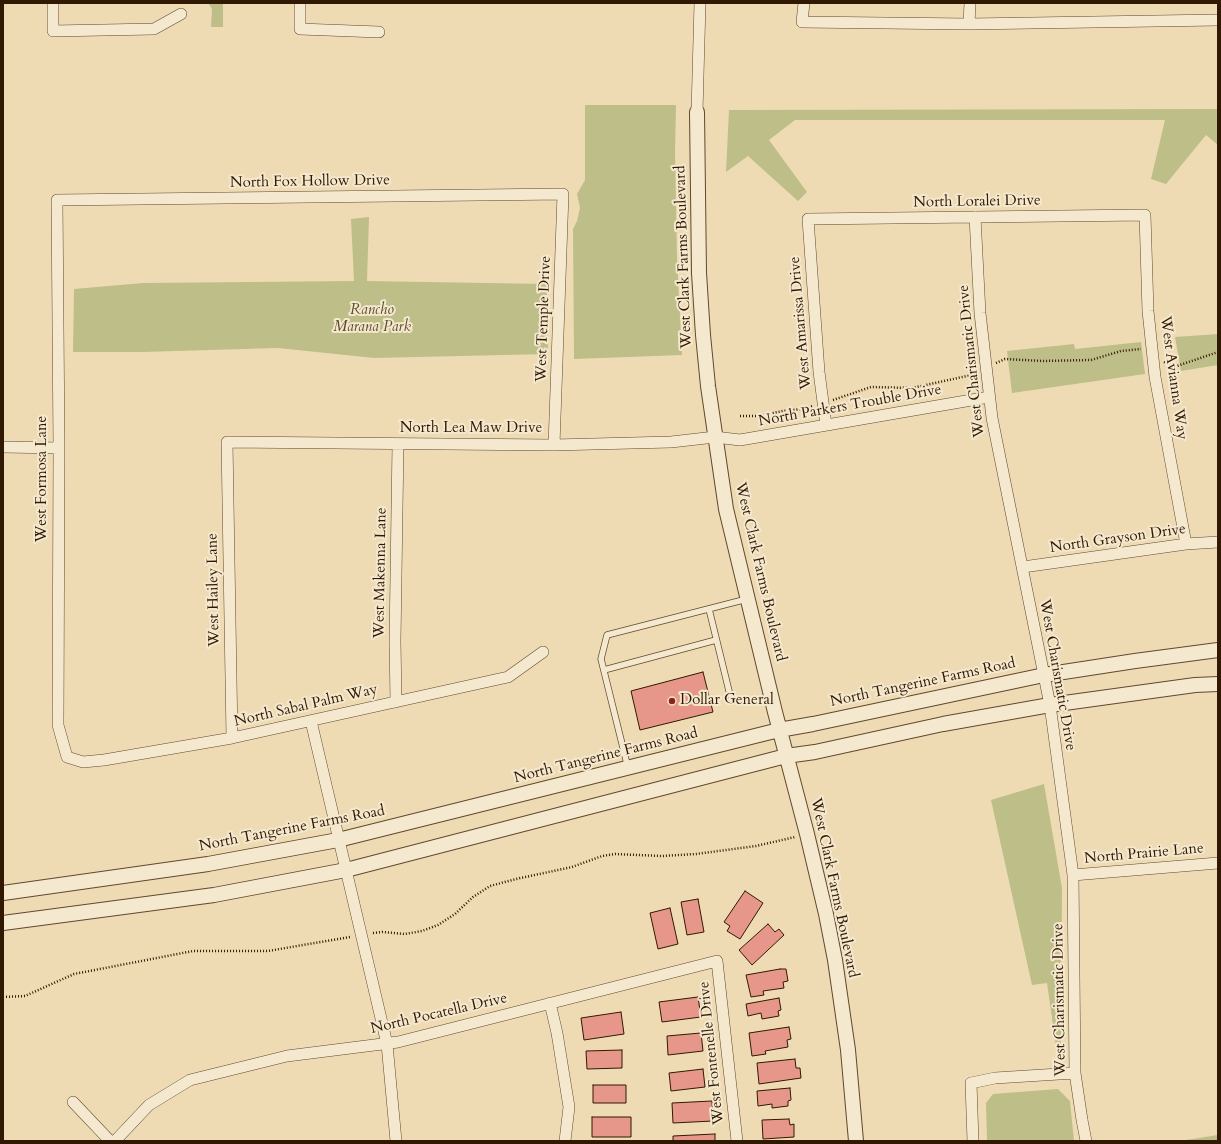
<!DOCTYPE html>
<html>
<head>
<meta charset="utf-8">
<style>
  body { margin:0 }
  #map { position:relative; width:1221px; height:1144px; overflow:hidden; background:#eedbb4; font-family:Cardo,serif }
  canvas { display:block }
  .frame { position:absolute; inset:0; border:4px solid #311802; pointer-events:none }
</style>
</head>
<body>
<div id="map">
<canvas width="1221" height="1144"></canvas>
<div class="frame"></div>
</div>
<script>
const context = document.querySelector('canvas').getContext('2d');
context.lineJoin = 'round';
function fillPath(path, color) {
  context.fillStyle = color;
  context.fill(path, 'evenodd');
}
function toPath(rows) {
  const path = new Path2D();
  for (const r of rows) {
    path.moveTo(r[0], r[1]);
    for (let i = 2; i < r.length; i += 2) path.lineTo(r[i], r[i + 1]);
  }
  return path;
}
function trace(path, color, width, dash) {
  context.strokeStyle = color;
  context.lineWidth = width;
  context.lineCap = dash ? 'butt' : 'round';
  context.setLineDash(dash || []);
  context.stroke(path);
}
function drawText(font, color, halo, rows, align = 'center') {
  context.font = font + ' Cardo,serif';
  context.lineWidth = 4;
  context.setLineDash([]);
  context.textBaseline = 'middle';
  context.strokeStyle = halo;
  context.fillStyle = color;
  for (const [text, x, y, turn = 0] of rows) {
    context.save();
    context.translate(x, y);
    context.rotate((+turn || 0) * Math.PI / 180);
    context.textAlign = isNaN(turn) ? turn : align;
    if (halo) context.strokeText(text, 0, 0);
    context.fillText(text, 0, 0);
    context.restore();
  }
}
fillPath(toPath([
  [208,3,223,3,223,27,211,27,212,9],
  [585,105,676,105,675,152,677,259,682,355,574,359,573,229,577,221,580,208,577,194,585,180],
  [1218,109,1218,145,1206,135,1166,184,1151,179,1165,120,795,120,769,140,807,192,798,201,748,156,726,172,729,110],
  [369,217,367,281,547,284,548,354,374,358,278,348,142,352,73,352,74,289,143,283,354,281,351,219],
  [1218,334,1218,365,1181,371,1175,337],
  [1141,342,1145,374,1012,393,1007,351,1074,344,1075,349],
  [1044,784,1062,888,1061,1044,1058,1060,1047,983,1032,985,991,800],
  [1058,1089,1070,1101,1074,1141,987,1141,986,1103,993,1094],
  [1218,1135,1218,1141,1179,1141]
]), '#bebe89');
const building = toPath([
  [703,672,713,712,640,730,631,691,703,672],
  [745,891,763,903,740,939,727,931,730,926,724,922,745,891],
  [698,899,704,932,687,935,681,902,698,899],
  [670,908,678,944,658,949,650,913,670,908],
  [768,924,775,932,779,929,784,935,752,965,739,950,768,924],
  [780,969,786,969,788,981,783,982,784,988,763,991,764,995,751,997,746,975,780,969],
  [698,997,701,1017,662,1022,659,1002,698,997],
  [779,998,781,1010,778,1011,779,1016,762,1019,761,1013,748,1016,746,1004,779,998],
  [621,1012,624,1034,584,1040,581,1018,621,1012],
  [789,1027,791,1039,787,1040,788,1047,765,1051,766,1054,752,1056,749,1033,789,1027],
  [701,1033,703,1051,668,1055,667,1036,701,1033],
  [622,1050,622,1068,587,1069,586,1051,622,1050],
  [795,1059,796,1068,800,1068,801,1078,759,1084,757,1063,795,1059],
  [703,1069,705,1087,671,1091,669,1073,703,1069],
  [593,1085,626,1085,626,1103,593,1103,593,1085],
  [790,1088,791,1100,788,1101,788,1106,772,1108,772,1104,758,1106,757,1091,790,1088],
  [712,1101,713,1121,673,1123,672,1103,712,1101],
  [592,1117,631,1117,631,1137,592,1137,592,1117],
  [789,1119,790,1125,794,1124,794,1137,763,1139,762,1120,789,1119],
  [715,1134,715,1141,673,1141,673,1136,715,1134]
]);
fillPath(building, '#e6978a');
trace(building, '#311802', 1);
const service = toPath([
  [709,609,730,695],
  [604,670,716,640],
  [628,768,601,659,607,635,747,599]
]);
const minor = toPath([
  [53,3,53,31,154,29,181,14],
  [300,3,300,29,379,32],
  [804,3,802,22,969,24,1218,20],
  [969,24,970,3],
  [697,112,700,3],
  [975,217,980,313,992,418,1050,705,1073,875,1075,1073,1082,1120,1086,1141],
  [826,425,819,372,808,219,1145,215,1148,311,1155,377,1186,544],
  [3,447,59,448],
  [1023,567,1186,544,1218,542],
  [543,652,508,677,232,738,104,760,83,762,67,757,58,725,59,448,57,200,563,194,554,445],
  [396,702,395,641,398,444],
  [311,721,387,1044,396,1141],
  [232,738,227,442,554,445,671,442,715,437,740,440,989,397],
  [1073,875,1218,863],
  [550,1003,557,1033,569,1107,565,1141],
  [73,1102,110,1141],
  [115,1141,149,1105,190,1080,287,1056,398,1042,717,961,737,1141],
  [973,1141,971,1083,995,1078,1075,1073]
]);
const tertiary = toPath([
  [697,112,699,273,703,335,708,386,726,509,775,712,807,834,826,914,835,960,848,1050,856,1141],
  [3,893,208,864,338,840,779,730,813,724,1044,675,1135,661,1218,650],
  [3,923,214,895,346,870,786,756,815,752,943,724,1050,705,1195,685,1218,684]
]);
trace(service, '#60492e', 7);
trace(minor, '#60492e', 12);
trace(tertiary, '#60492e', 16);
trace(toPath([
  [1164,362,1174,367,1218,352],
  [996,363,1005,359,1043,361,1091,360,1121,351,1141,349],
  [833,400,871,387,912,388,976,374],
  [740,416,758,416,783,411,802,409,813,406],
  [373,933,382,932,405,934,422,931,438,925,455,914,473,897,490,886,516,879,572,867,602,856,615,854,662,856,696,854,756,846,795,837],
  [3,997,25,996,74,974,193,951,268,951,350,937]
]), '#311802', 2.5, [1, 2]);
trace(service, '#f4e8ce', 5.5);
trace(minor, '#f4e8ce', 11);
trace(tertiary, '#f4e8ce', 14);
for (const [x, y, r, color] of [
  [672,701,4,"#8f2418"]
]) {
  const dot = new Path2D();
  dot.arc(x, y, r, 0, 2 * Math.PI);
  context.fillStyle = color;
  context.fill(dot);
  trace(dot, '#f4e8ce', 1.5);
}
drawText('15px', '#311802', '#f4e8ce', [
  ["North Fox Hollow Drive",310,182,-1],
  ["North Loralei Drive",977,202,-1],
  ["West Clark Farms Boulevard",684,257,-92],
  ["West Temple Drive",544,319,-88],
  ["West Amarissa Drive",801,323,-95],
  ["West Charismatic Drive",972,361,-96],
  ["West Avianna Way",1173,378,82],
  ["North Parkers Trouble Drive",850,406,-10],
  ["North Lea Maw Drive",471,429],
  ["West Formosa Lane",43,479,-90],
  ["North Grayson Drive",1118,539,-8],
  ["West Clark Farms Boulevard",760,572,77],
  ["West Makenna Lane",381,573,-89],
  ["West Hailey Lane",214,590,-91],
  ["West Charismatic Drive",1057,675,80],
  ["North Tangerine Farms Road",923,683,-12],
  ["North Sabal Palm Way",306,706,-13],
  ["North Tangerine Farms Road",606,756,-14],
  ["North Tangerine Farms Road",292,829,-11],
  ["North Prairie Lane",1144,854,-5],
  ["West Clark Farms Boulevard",834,888,78],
  ["West Charismatic Drive",1060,1000,-91],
  ["North Pocatella Drive",439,1014,-13],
  ["West Fontenelle Drive",712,1053,-96]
]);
drawText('italic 15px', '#5b4a2a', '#f4e8ce', [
  ["Rancho",372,311],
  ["Marana Park",372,328]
]);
drawText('15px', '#311802', '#f4e8ce', [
  ["Dollar General",680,701]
], 'left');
</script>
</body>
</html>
